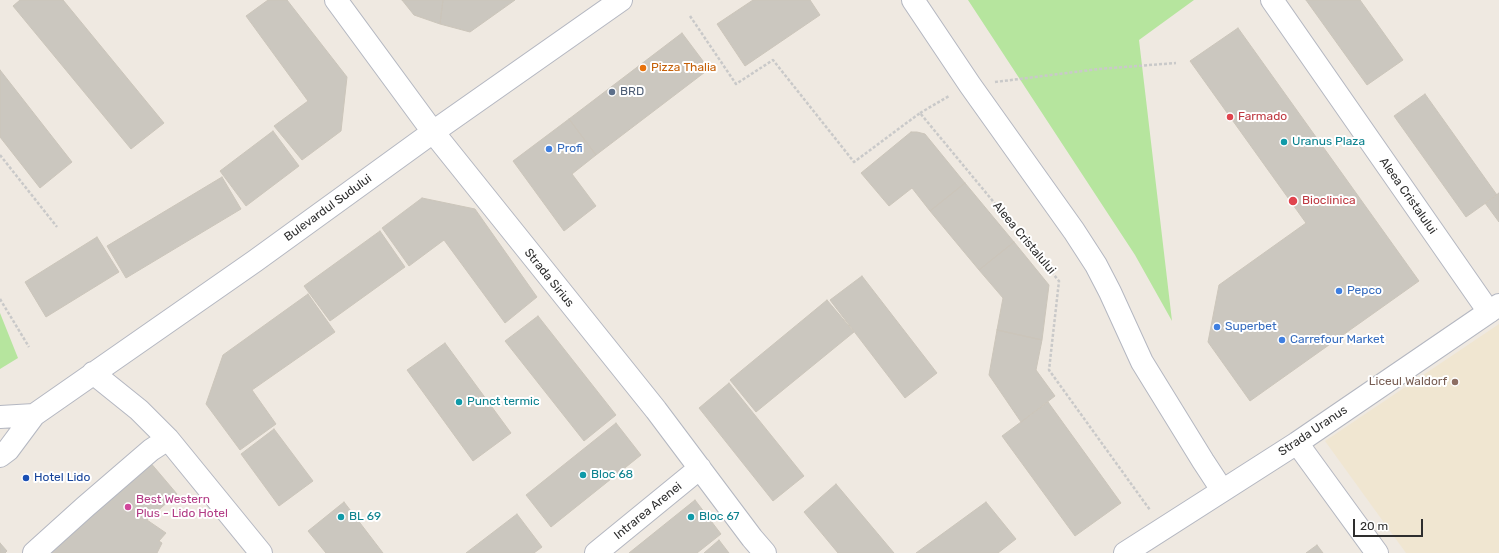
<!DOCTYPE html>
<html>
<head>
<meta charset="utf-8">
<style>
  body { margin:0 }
  #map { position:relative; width:1499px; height:553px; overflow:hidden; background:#efe9e1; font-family:Rubik,sans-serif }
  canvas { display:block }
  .scale { position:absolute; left:1353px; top:519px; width:70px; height:18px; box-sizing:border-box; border:2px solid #2e2e2e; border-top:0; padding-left:5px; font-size:12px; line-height:14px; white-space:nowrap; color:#2e2e2e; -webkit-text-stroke:3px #fff; paint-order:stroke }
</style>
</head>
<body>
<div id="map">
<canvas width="1499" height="553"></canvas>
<div class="scale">20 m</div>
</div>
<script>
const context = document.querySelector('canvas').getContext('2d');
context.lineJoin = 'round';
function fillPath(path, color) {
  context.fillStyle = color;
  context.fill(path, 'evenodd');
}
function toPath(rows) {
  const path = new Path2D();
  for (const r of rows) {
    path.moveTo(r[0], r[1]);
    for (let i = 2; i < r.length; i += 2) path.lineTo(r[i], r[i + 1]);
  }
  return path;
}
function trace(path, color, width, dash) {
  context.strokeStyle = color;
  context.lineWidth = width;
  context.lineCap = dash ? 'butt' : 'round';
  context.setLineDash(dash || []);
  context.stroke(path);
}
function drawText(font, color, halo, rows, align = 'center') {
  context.font = font + ' Rubik,sans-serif';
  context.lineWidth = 4;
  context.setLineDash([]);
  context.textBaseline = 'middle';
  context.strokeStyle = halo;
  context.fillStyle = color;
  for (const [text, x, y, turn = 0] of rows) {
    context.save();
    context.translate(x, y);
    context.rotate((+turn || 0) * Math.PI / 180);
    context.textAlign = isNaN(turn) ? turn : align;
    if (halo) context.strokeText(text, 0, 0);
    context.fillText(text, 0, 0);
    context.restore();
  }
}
fillPath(toPath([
  [1499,324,1499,553,1406,553,1325,441]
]), '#f0e6d1');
fillPath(toPath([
  [968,0,1194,0,1139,40,1172,321,1135,255],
  [0,313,18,358,0,369]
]), '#b6e59e');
const building = toPath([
  [20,0,63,0,164,123,131,149,13,6,20,0],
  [268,0,287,0,347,77,341,131,302,160,274,126,308,101,246,16,268,0],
  [402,0,443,0,440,24,414,15,402,0],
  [443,0,515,0,470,32,440,24,443,0],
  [753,0,810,0,820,15,745,66,717,24,753,0],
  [1306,0,1360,0,1403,60,1367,85,1306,0],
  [1238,28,1419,281,1250,401,1208,342,1219,285,1306,223,1190,61,1238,28],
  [682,33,709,69,596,155,569,119,682,33],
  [0,70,72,162,40,188,0,137,0,70],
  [1425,94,1497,195,1466,217,1394,116,1425,94],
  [569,119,596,155,572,174,596,206,564,231,513,161,569,119],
  [273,131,299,166,246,206,220,171,273,131],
  [911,132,917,132,925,134,965,183,930,211,912,188,889,206,861,173,911,132],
  [222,177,241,209,126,278,107,246,222,177],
  [965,183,1014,242,979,270,930,211,965,183],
  [1499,193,1499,222,1485,203,1499,193],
  [422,198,475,209,537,297,505,323,444,240,409,266,382,228,422,198],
  [380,231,405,267,330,321,304,286,380,231],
  [97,237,119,272,46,317,25,282,97,237],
  [1014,242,1049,285,1042,340,997,330,1003,298,979,270,1014,242],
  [862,276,937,373,905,398,830,300,862,276],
  [308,294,335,332,252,390,276,424,240,450,206,404,223,355,308,294],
  [827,300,854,332,756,412,730,380,827,300],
  [538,316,616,415,584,441,505,341,538,316],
  [997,330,1042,340,1036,370,1055,396,1021,422,989,375,997,330],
  [445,343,511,433,473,461,407,370,445,343],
  [729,383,804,476,773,501,699,408,729,383],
  [1048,402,1121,503,1075,536,1002,436,1048,402],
  [616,423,641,455,551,527,526,495,616,423],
  [274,429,313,481,279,506,241,454,274,429],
  [149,461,177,494,147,520,166,533,159,541,162,543,157,553,45,553,149,461],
  [836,484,894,553,838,553,804,512,836,484],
  [695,500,721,534,697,553,629,553,695,500],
  [344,502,383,553,326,553,308,531,344,502],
  [986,502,1016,539,998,553,916,553,986,502],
  [517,514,542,547,534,553,466,553,517,514],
  [719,540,729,553,704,553,719,540],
  [0,543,7,551,5,553,0,553,0,543],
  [1317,545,1323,553,1306,553,1317,545]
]);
fillPath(building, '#cbc7bf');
trace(building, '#cbc5ba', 1);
const minor = toPath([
  [336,0,433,132,656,410,752,538,765,553],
  [913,0,970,85,1074,231,1096,265,1110,292,1142,362,1203,461,1222,490],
  [1272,0,1489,312],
  [93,373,139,410,168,439,261,553],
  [0,417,34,415],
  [1297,443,1377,553],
  [0,456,8,450,34,415,255,261,433,132,621,0],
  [34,553,85,507,151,450,168,439],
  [596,553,700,468],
  [1125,553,1297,443,1499,305]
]);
trace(minor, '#b4b7c1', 24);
trace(toPath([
  [690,16,736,84,773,60,854,162,920,113,1059,281,1049,370,1150,510],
  [995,82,1099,69,1176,63],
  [920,113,949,96],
  [0,155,57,227],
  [0,299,29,347]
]), '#c9c9c9', 2.5, [3, 2]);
trace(minor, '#fff', 22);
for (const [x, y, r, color] of [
  [643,68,4,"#e8710a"],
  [612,92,4,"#5c6f8a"],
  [1230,117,4,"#e0444e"],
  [1284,142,4,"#0f9aa8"],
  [549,149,4,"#3f7fe0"],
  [1293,201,5,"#e0444e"],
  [1339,291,4,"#3f7fe0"],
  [1217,327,4,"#3f7fe0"],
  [1282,340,4,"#3f7fe0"],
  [1455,382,4,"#8d6e63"],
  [459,402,4,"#0f9aa8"],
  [583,475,4,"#0f9aa8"],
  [26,478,4,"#1a4fb4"],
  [128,507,4,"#d1479c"],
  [341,517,4,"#0f9aa8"],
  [691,517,4,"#0f9aa8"]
]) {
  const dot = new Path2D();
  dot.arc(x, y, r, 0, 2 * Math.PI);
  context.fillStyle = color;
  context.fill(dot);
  trace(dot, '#fff', 1.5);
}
drawText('12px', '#c56008', '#fff', [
  ["Pizza Thalia",651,68]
], 'left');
drawText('12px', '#4e5e75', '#fff', [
  ["BRD",620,92]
], 'left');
drawText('12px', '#be3a42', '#fff', [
  ["Farmado",1238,117],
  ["Bioclinica",1302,201]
], 'left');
drawText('12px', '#0d838f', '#fff', [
  ["Uranus Plaza",1292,142],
  ["Punct termic",467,402],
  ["Bloc 68",591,475],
  ["BL 69",349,517],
  ["Bloc 67",699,517]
], 'left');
drawText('12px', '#366cbe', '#fff', [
  ["Profi",557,149],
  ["Pepco",1347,291],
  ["Superbet",1225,327],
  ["Carrefour Market",1290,340]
], 'left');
drawText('12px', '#2e2e2e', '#fff', [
  ["Aleea Cristalului",1408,196,55],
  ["Bulevardul Sudului",328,208,-36],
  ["Aleea Cristalului",1024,238,50],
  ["Strada Sirius",549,278,51],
  ["Strada Uranus",1313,431,-34],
  ["Intrarea Arenei",648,511,-39]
]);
drawText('12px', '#785e54', '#fff', [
  ["Liceul Waldorf",1447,382]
], 'right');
drawText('12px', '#164399', '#fff', [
  ["Hotel Lido",34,478]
], 'left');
drawText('12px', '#b23c85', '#fff', [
  ["Best Western",136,500],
  ["Plus - Lido Hotel",136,514]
], 'left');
</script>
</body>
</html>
